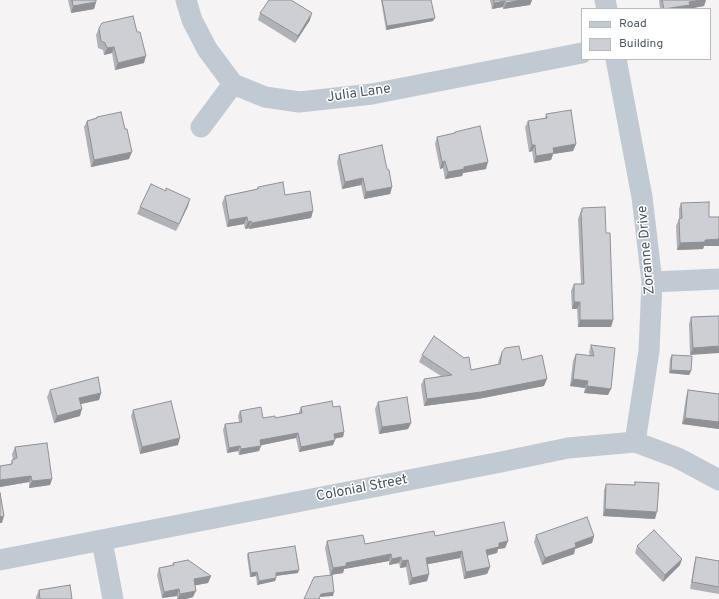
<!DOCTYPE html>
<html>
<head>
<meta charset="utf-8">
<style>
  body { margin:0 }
  #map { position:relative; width:719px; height:599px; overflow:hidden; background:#f5f3f3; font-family:Overpass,sans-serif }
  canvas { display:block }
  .legend { position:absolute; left:581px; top:8px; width:130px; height:52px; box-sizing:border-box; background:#fff; border:1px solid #b7bbc0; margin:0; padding:5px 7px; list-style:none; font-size:12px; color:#4a5661 }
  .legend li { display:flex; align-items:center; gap:8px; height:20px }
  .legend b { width:20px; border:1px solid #b7bbc0 }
</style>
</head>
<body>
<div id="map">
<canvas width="719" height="599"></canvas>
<ul class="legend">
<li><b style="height:5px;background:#c1cad2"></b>Road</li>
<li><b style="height:11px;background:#cdcfd5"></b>Building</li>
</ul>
</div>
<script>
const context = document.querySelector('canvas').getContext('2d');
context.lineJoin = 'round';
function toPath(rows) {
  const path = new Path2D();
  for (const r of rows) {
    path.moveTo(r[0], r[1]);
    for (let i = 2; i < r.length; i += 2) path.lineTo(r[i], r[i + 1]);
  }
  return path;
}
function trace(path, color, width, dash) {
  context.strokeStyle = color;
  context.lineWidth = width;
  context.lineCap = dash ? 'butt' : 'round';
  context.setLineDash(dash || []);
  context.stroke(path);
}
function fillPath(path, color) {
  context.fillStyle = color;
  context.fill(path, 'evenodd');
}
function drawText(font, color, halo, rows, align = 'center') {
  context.font = font + ' Overpass,sans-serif';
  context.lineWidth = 3;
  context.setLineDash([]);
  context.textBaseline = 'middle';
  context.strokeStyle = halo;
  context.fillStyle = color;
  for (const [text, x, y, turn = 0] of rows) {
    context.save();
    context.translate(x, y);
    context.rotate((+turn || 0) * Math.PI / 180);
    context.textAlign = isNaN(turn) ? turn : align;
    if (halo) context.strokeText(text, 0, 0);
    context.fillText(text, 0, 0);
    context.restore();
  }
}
trace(toPath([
  [186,0,192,20,207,49,233,84,265,97,299,102,372,94,582,53],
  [605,0,607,9],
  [616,59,642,197,652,282,649,351,635,442],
  [201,127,233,84],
  [652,282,719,279],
  [102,541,113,599],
  [0,560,501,462,568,448,635,442,678,458,719,480]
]), '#c1cad2', 21);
fillPath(toPath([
  [68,0,96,0,96,2,94,9,71,13],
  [381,0,382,0,433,21,386,30],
  [490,0,532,0,530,5,503,9,503,7,492,9],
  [659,0,706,0,704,6,688,9,660,9],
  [260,13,310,20,295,43,258,20],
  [99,28,144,63,115,70,112,53,104,55,103,50,98,48,96,35],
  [546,114,576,144,573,151,553,154,551,160,534,163,532,151,529,152,525,127,528,121,545,118],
  [97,117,129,159,91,167,84,127,87,121,96,118],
  [455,132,486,169,463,173,462,176,445,179,443,168,440,169,435,144,437,137,454,133],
  [339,155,387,169,392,187,390,194,364,199,361,185,342,189,337,162],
  [258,187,285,195,313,211,311,218,249,229,249,228,245,229,244,224,227,227,222,203,225,196,257,189],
  [166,188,188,206,176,231,137,214,140,207,166,190],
  [681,203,704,246,703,249,677,250,676,226,679,219,679,209],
  [582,208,606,233,613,320,611,327,578,327,577,309,572,309,571,291,574,284,581,284,578,219],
  [719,316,690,355,689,324,691,317],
  [591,345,608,395,584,393,585,388,570,386,573,361,576,354,590,356,589,352],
  [502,352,522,360,544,386,478,399,424,406,421,385,424,379,441,376,419,362,422,355,471,370,498,364,499,359],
  [672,355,691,371,689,375,669,373,670,358],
  [50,390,101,393,99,400,81,404,80,416,54,423,47,397],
  [688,390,719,394,719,429,682,424,686,397],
  [378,402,411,423,408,429,379,434,375,409],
  [301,407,333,407,344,432,343,437,334,439,333,445,299,452,296,438,260,445,259,451,239,455,238,451,227,453,223,430,225,424,239,422,238,416,240,411,263,418,275,418,299,413,299,412],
  [133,410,178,445,140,454,131,416],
  [15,447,52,479,50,485,29,488,29,482,0,487,0,466,11,464,12,460,13,460,12,454],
  [635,482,655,519,603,516,604,490,606,484,634,485],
  [536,535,594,536,592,543,575,549,574,554,542,565,534,542],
  [435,536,508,541,505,548,498,549,497,553,487,556,490,567,487,574,464,579,460,558,428,564,429,574,427,581,409,585,406,567,400,568,399,563,389,565,389,561,344,569,343,573,330,575,325,548,327,541,365,544],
  [637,546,680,565,663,582,635,553],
  [248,553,298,573,276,576,276,578,275,581,257,585,256,576,250,577,247,556],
  [696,557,719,561,719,594,690,589,694,564],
  [173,563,211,576,208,583,195,585,193,597,186,599,177,599,177,596,162,598,157,575,159,568,172,565],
  [39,590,72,599,36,599,36,597]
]), '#b0b2b7');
fillPath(toPath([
  [521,0,532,0,530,5,503,9,506,3],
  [702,0,706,0,704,6,688,9,664,9,689,2],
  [505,1,503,7,492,9,494,3],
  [96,2,94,9,71,13,73,6],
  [312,13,310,20,295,43,298,36],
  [435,18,433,21,386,30,387,26],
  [114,47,112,53,104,55,107,48],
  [146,56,144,63,115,70,118,63],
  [576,144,573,151,553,154,551,160,534,163,536,156,553,148],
  [532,145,535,145,532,151,529,152],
  [132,152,129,159,91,167,94,160],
  [445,161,443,168,440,169,442,162],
  [488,162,486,169,463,173,462,176,445,179,448,172,464,167],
  [363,178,361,185,342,189,345,182],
  [392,187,390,194,364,199,366,192],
  [190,199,188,206,176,231,179,224],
  [313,211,311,218,249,229,252,223],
  [247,217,244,224,227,227,229,220],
  [251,221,249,228,245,229,248,222],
  [719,239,719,246,704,246,703,249,677,250,680,243,705,240],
  [574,302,580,302,577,309,572,309],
  [580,320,613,320,611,327,578,327],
  [719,346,719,353,690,355,693,348],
  [671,370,691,371,689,375,669,373],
  [547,379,544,386,478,399,424,406,427,399],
  [573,379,588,381,585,388,570,386],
  [587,386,611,389,608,395,584,393],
  [101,393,99,400,76,405,79,398],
  [82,409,80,416,54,423,57,416],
  [685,418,719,422,719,429,682,424],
  [411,423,408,429,379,434,382,427],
  [344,432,343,437,332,439,334,434],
  [298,433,296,438,258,446,260,440],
  [180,438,178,445,140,454,142,447],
  [335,440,333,445,299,452,301,447],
  [240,446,238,451,227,453,229,448],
  [261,446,259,451,239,455,241,449],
  [31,476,29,482,0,487,0,480],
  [52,479,50,485,29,488,32,481],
  [605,509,657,512,655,519,603,516],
  [4,516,2,523,0,523,0,517],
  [594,536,592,543,575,549,574,554,542,565,545,558,575,543],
  [508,541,505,548,498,549,497,553,483,556,486,550,499,543],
  [462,551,460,558,424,565,426,558],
  [391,554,389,561,344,569,343,573,330,575,333,568,346,563],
  [401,557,399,563,389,565,392,559],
  [682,559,680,565,663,582,665,575],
  [408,560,406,567,400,568,402,561],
  [490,567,487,574,464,579,466,572],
  [299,570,298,573,274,576,276,573],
  [257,572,256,576,250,577,251,573],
  [429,574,427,581,409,585,412,578],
  [211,576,208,583,192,586,194,579],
  [276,578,275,581,257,585,259,581],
  [179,589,177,596,162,598,164,592],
  [196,591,193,597,186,599,178,599,180,594],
  [334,592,333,596,320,597,321,594]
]), '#909195');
const building = toPath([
  [72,0,96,0,96,2,73,6,72,0],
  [269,0,291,0,312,13,298,36,260,13,269,0],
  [382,0,431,0,435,18,387,26,382,0],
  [494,0,521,0,506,3,505,1,494,3,494,0],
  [662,0,702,0,689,2,690,5,664,9,662,0],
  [133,16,137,32,140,32,146,56,118,63,114,47,107,48,105,43,101,41,99,28,102,23,133,16],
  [571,110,576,144,553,148,554,153,536,156,535,145,532,145,528,121,547,118,546,114,571,110],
  [121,112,125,129,127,129,132,152,94,160,87,121,97,118,97,117,121,112],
  [480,126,488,162,464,167,464,169,448,172,445,161,442,162,437,137,455,133,455,132,480,126],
  [382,145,387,169,389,170,392,187,366,192,363,178,345,182,339,155,382,145],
  [283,182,285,195,310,191,313,211,252,223,251,221,248,222,247,217,229,220,225,196,258,189,258,187,283,182],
  [151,184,166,191,166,188,190,199,179,224,140,207,151,184],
  [709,202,709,217,719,217,719,239,705,240,705,242,680,243,679,219,682,218,681,203,709,202],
  [605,207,606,233,610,233,613,320,580,320,580,302,574,302,574,284,584,284,581,212,582,212,582,208,605,207],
  [719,316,719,346,693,348,691,317,719,316],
  [434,336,464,358,469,357,471,370,500,364,502,352,505,348,519,346,522,360,542,355,547,379,481,392,427,399,424,379,452,375,422,355,434,336],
  [591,345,615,348,611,389,587,386,588,381,573,379,576,354,594,356,591,345],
  [672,355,692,356,691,371,671,370,672,355],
  [98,377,101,393,79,398,82,409,57,416,50,390,98,377],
  [688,390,719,394,719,422,685,418,688,390],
  [407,397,411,423,382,427,378,402,407,397],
  [171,401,180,438,142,447,133,410,171,401],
  [332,401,333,407,340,406,344,432,334,434,335,440,301,447,298,433,260,440,261,446,241,449,240,446,229,448,225,424,242,422,240,411,261,407,263,418,275,416,275,418,302,413,301,407,332,401],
  [47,443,52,479,32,481,31,476,0,480,0,466,12,464,12,460,17,458,15,447,47,443],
  [635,482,659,483,657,512,605,509,606,484,635,485,635,482],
  [0,493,4,516,0,517,0,493],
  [587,517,594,536,575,543,576,547,545,558,536,535,587,517],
  [504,522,508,541,499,543,499,547,486,550,490,567,466,572,462,551,426,558,429,574,412,578,408,560,402,561,401,557,392,559,391,554,346,563,346,566,333,568,327,541,363,535,365,544,434,531,435,536,504,522],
  [654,530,682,559,665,575,637,546,654,530],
  [295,546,299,570,276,573,276,578,259,581,257,572,251,573,248,553,295,546],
  [696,557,719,561,719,587,692,582,696,557],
  [188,560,211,576,194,579,196,591,180,594,179,589,164,592,159,568,174,565,173,563,188,560],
  [332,575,334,592,321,594,319,599,304,599,314,577,332,575],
  [70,585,72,599,40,599,39,590,70,585]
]);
fillPath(building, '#cdcfd5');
trace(building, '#909195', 1);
drawText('14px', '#4a5661', '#fff', [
  ["Julia Lane",359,94,-8],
  ["Zoranne Drive",647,250,-95],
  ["Colonial Street",362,489,-11]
]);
</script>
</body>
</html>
